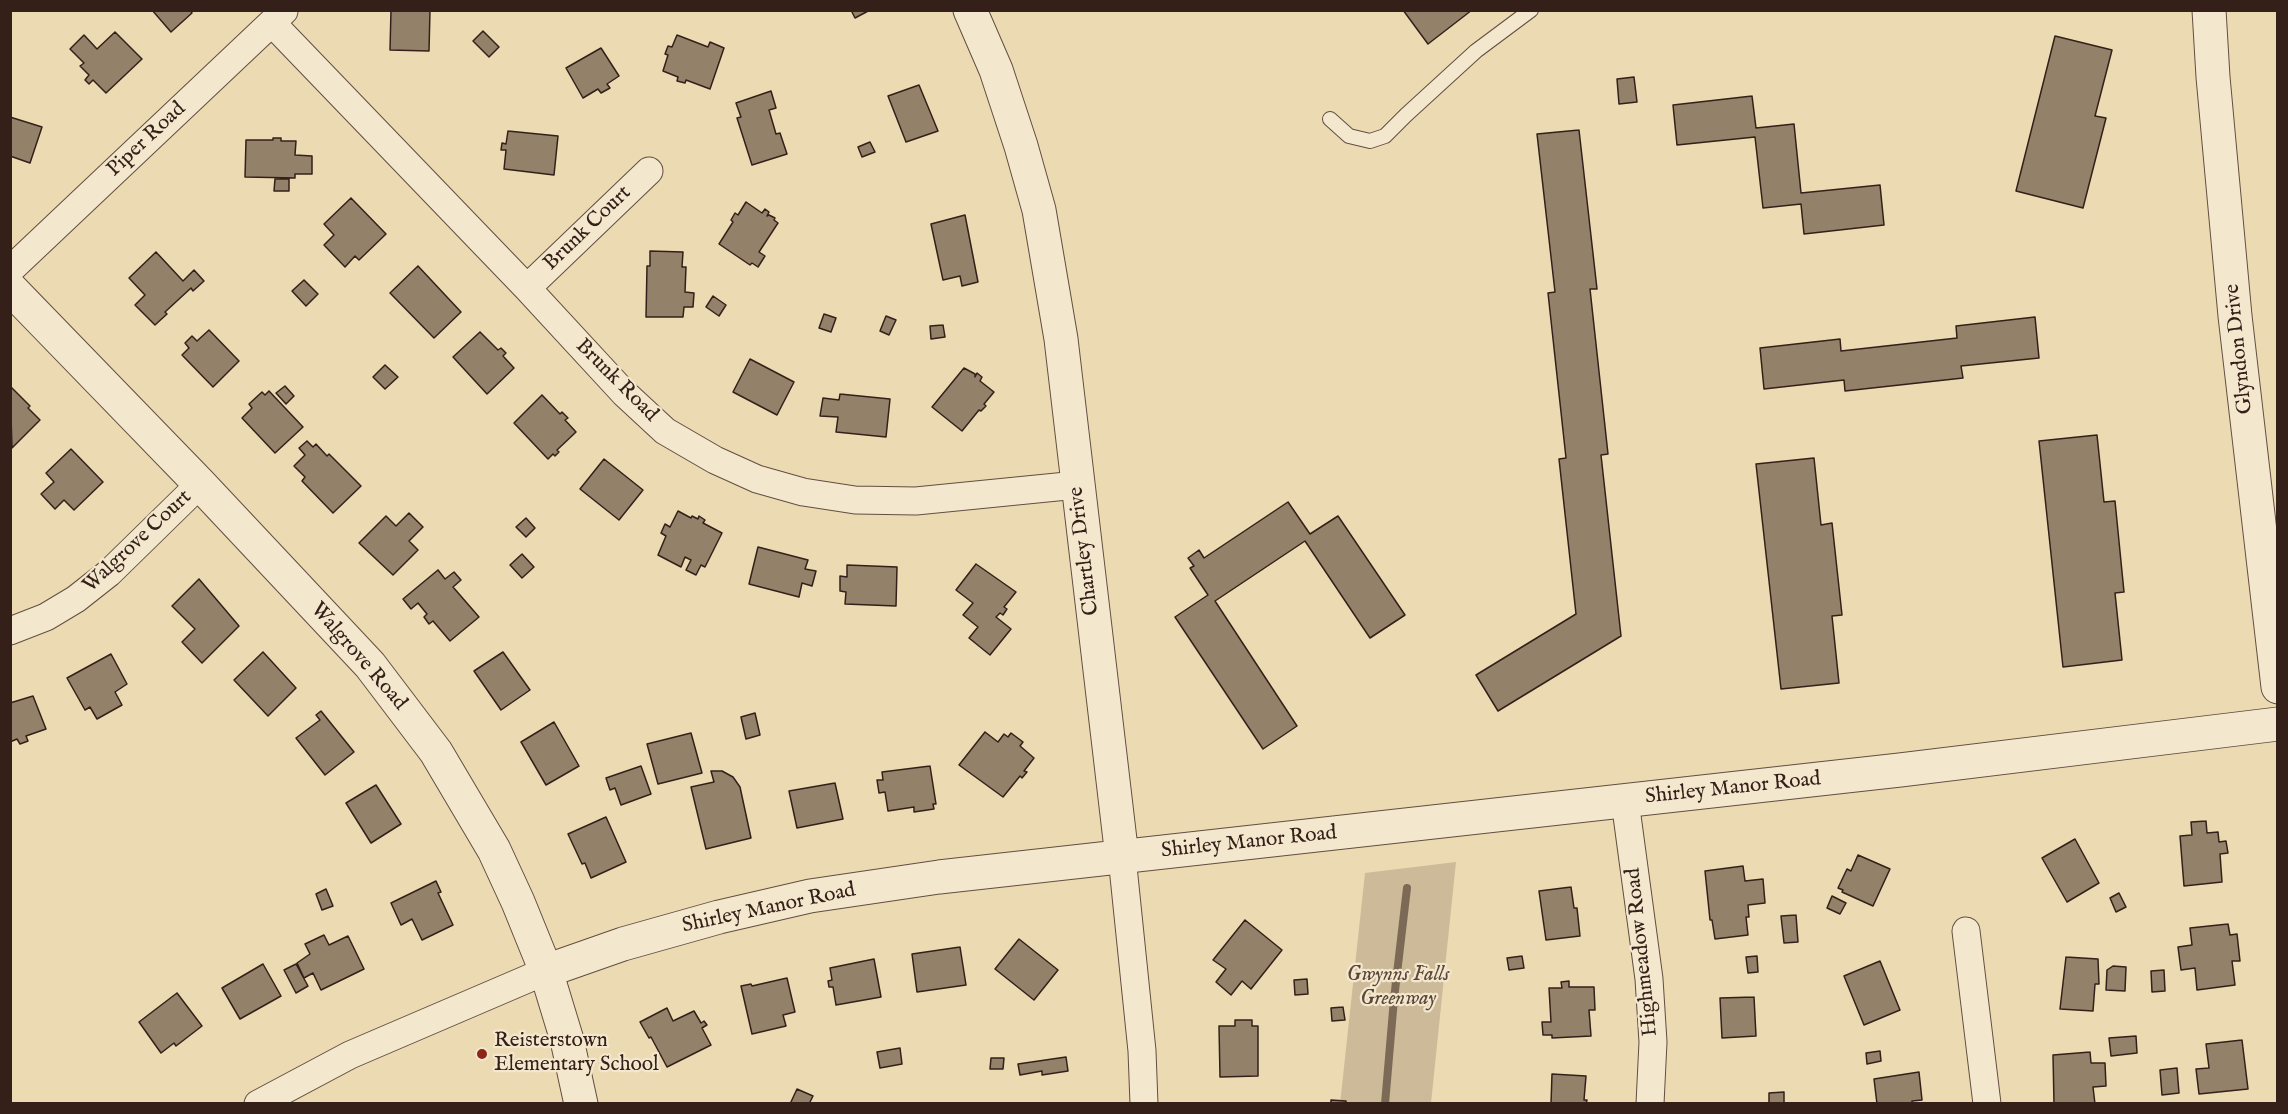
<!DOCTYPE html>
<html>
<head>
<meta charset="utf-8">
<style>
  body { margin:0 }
  #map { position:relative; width:2288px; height:1114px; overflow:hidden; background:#ecdab3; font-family:"IM FELL English",serif }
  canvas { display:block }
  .frame { position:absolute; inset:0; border:12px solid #342019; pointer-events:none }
</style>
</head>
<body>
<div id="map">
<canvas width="2288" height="1114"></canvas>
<div class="frame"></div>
</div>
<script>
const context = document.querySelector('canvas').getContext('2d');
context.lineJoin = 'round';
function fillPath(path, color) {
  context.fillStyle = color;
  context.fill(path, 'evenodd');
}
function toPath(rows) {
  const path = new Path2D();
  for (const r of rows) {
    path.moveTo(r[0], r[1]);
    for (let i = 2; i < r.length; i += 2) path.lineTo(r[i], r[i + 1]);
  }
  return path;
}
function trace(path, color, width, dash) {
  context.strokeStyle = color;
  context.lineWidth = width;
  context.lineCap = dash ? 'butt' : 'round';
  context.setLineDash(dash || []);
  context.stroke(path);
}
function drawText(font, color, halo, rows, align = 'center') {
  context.font = font + ' "IM FELL English",serif';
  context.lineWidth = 4.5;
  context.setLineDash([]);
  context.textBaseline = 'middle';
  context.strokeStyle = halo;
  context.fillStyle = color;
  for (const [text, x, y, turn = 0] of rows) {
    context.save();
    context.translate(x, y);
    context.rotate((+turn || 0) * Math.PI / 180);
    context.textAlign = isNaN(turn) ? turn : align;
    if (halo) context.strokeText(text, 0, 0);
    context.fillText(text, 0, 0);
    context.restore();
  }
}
fillPath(toPath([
  [1456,862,1431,1103,1340,1104,1365,873]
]), '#cdba99');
trace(toPath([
  [1385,1104,1394,999,1407,888]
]), '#7d6a56', 8);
const building = toPath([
  [152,10,190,10,192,13,171,32,152,10],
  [391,10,430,10,429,51,390,50,391,10],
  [851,10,870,10,855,18,851,10],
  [1403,10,1472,10,1428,44,1403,10],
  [483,31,499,47,489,57,473,41,483,31],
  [115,32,142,59,106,93,93,80,89,84,85,80,89,75,80,66,84,63,70,49,84,35,97,49,115,32],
  [677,35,708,47,710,42,724,48,710,89,686,80,685,83,677,81,678,77,663,71,668,55,665,54,668,46,672,47,677,35],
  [2055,36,2112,50,2095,116,2106,118,2083,208,2016,191,2055,36],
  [601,48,619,76,607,84,610,88,601,93,598,89,583,98,566,68,601,48],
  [1634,77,1637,102,1619,104,1617,79,1634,77],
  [919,85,938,131,906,142,888,96,919,85],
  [771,91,776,108,769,110,776,134,780,133,787,154,752,165,737,118,741,117,736,103,771,91],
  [1752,96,1756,128,1794,124,1801,193,1880,185,1884,225,1804,234,1801,204,1763,208,1755,137,1677,145,1673,105,1752,96],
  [10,117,42,127,30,163,10,156,10,117],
  [1579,130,1597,289,1590,289,1608,454,1601,455,1621,636,1498,711,1476,675,1576,614,1559,459,1566,458,1548,293,1555,292,1537,134,1579,130],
  [508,131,558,136,554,175,504,169,506,150,501,150,502,143,506,144,508,131],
  [273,138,281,138,281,141,296,141,295,155,312,156,312,174,295,174,295,178,245,177,246,140,273,140,273,138],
  [870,142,875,152,862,157,858,147,870,142],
  [275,179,289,179,289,191,274,191,275,179],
  [351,198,386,234,359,260,355,256,345,267,324,245,334,235,324,224,351,198],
  [746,202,762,213,765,209,769,212,767,216,769,215,775,218,774,220,778,223,759,252,765,256,758,267,752,263,750,265,719,244,733,222,731,220,735,213,738,215,746,202],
  [965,215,978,282,962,286,960,276,943,280,931,224,965,215],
  [650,251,683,252,682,267,686,267,685,292,694,293,693,307,684,307,683,317,646,317,647,266,650,266,650,251],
  [156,252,183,281,194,270,204,281,193,291,191,288,165,312,167,314,155,325,135,305,145,295,129,278,156,252],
  [418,266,461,312,434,338,390,293,418,266],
  [304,280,318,294,306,306,292,291,304,280],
  [713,296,726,305,719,316,706,307,713,296],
  [824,314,836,318,831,332,819,328,824,314],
  [886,316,896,320,889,335,880,331,886,316],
  [2035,317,2039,358,1961,366,1963,378,1845,391,1844,380,1764,389,1760,348,1840,339,1841,351,1957,338,1956,326,2035,317],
  [943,325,945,337,931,339,930,326,943,325],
  [209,330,239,361,213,387,182,355,189,348,185,343,192,336,197,341,209,330],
  [480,332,498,350,501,348,506,353,503,356,514,368,487,394,453,357,480,332],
  [750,359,794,382,777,415,733,392,750,359],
  [385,365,398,377,385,389,373,377,385,365],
  [964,368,975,374,975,377,977,373,982,377,980,381,994,392,984,404,986,406,981,411,979,410,962,431,932,407,964,368],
  [10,386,30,406,28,408,40,420,12,448,10,386],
  [285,386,294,396,286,404,276,393,285,386],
  [269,391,303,427,275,453,242,418,252,408,249,404,262,392,265,395,269,391],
  [840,394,890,399,886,437,836,432,838,417,820,416,823,398,839,400,840,394],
  [542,395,560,414,562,412,568,418,565,420,576,432,557,450,559,452,555,456,553,454,548,459,514,423,542,395],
  [2097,435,2104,502,2115,501,2124,592,2115,593,2122,660,2063,667,2039,441,2097,435],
  [307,441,313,447,316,444,327,456,329,454,361,486,333,513,302,481,305,477,294,466,305,455,299,448,307,441],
  [71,449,103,482,74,510,64,500,55,509,41,494,54,482,46,473,71,449],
  [1814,458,1821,525,1832,523,1842,615,1832,616,1839,683,1781,689,1756,464,1814,458],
  [604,459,643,490,619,520,580,489,604,459],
  [1288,502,1310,534,1338,516,1405,615,1370,638,1305,541,1215,601,1297,726,1263,749,1175,617,1208,595,1190,568,1194,566,1188,558,1199,550,1204,558,1288,502],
  [678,511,691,518,692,516,698,519,699,516,705,520,703,523,722,533,705,567,701,565,696,575,686,570,691,560,685,557,681,567,658,555,666,536,661,533,665,524,670,527,678,511],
  [409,513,423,527,409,541,418,550,393,575,359,543,386,516,396,526,409,513],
  [526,518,535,528,526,537,516,527,526,518],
  [758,547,808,560,805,569,816,571,812,586,802,583,799,597,749,584,758,547],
  [522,554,534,567,522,578,510,565,522,554],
  [976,564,1016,592,1004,607,1007,609,1003,615,1000,613,996,617,1011,629,990,655,969,638,978,627,963,615,973,603,956,590,976,564],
  [847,565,897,567,896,606,845,604,846,592,840,591,840,576,847,577,847,565],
  [438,570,445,579,454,572,461,580,453,587,479,617,450,641,433,621,429,624,424,617,427,614,418,603,411,609,403,599,438,570],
  [199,579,239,626,202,663,182,642,195,629,172,606,199,579],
  [263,652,296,688,268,716,234,680,263,652],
  [503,652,530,690,501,710,474,671,503,652],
  [111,654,127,684,115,692,122,705,97,719,90,707,85,710,67,678,111,654],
  [33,696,46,729,26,736,28,741,20,744,17,739,10,742,10,703,33,696],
  [321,711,354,752,325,775,296,738,320,720,316,715,321,711],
  [755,713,760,735,746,739,741,717,755,713],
  [554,722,579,766,546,785,521,742,554,722],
  [985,732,998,742,1004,734,1008,737,1011,733,1023,742,1020,746,1034,758,1024,771,1027,772,1022,778,1020,776,1003,797,959,765,985,732],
  [691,733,702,773,658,784,647,744,691,733],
  [641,766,651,794,621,805,615,788,610,790,606,778,641,766],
  [930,766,936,804,933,804,934,809,914,812,914,807,888,811,885,792,879,793,877,780,883,780,882,772,930,766],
  [711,771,722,771,733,777,740,787,751,838,706,849,691,787,714,782,711,771],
  [835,783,843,819,797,828,789,791,835,783],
  [376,785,401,824,371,843,346,803,376,785],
  [606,817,626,862,591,878,585,863,582,864,568,834,606,817],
  [2206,821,2207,833,2218,832,2219,842,2226,841,2228,853,2220,854,2222,882,2184,886,2180,836,2192,835,2191,822,2206,821],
  [2075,839,2099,883,2067,902,2042,858,2075,839],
  [1858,855,1890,869,1873,906,1842,892,1843,890,1838,888,1847,869,1851,871,1858,855],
  [1743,866,1745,881,1763,879,1765,903,1748,905,1749,917,1746,917,1748,935,1715,939,1712,920,1710,920,1705,871,1743,866],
  [436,881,441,892,438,893,453,925,422,940,412,919,401,925,391,903,436,881],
  [1571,887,1574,908,1577,908,1580,936,1546,940,1539,891,1571,887],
  [326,889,333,906,322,910,316,894,326,889],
  [2119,893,2126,907,2116,912,2110,898,2119,893],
  [1832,896,1846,903,1840,914,1827,908,1832,896],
  [1796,915,1798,942,1784,943,1781,916,1796,915],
  [1245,920,1282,950,1251,989,1242,981,1231,995,1216,982,1226,969,1213,960,1245,920],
  [2228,924,2230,935,2237,934,2240,961,2232,961,2235,985,2197,990,2195,968,2181,970,2178,947,2192,945,2190,928,2228,924],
  [324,935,329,945,348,936,364,969,321,990,313,973,304,978,297,963,310,954,305,944,324,935],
  [1019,939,1058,970,1034,1000,995,969,1019,939],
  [960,947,966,985,917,992,912,954,960,947],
  [1522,956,1524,968,1509,970,1507,958,1522,956],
  [1757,956,1758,972,1748,973,1746,957,1757,956],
  [2066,957,2098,959,2099,984,2095,984,2093,1011,2060,1009,2066,957],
  [874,959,881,997,836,1005,833,987,829,987,828,981,832,980,830,968,874,959],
  [1880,961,1900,1010,1864,1025,1844,976,1880,961],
  [263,964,281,996,240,1019,222,988,263,964],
  [296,964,308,986,296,993,284,970,296,964],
  [2113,966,2126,967,2125,991,2106,990,2107,970,2113,966],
  [2164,970,2165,991,2152,992,2151,971,2164,970],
  [787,978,795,1012,783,1015,786,1026,752,1034,741,986,751,984,752,986,787,978],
  [1307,979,1308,994,1295,995,1294,980,1307,979],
  [1569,981,1569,987,1594,987,1595,1010,1589,1010,1591,1036,1552,1038,1552,1035,1543,1035,1542,1022,1551,1022,1549,988,1562,988,1561,982,1569,981],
  [177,993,202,1026,176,1046,174,1043,161,1053,139,1022,177,993],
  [1754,997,1756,1036,1722,1038,1720,998,1754,997],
  [1343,1007,1345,1020,1332,1021,1331,1008,1343,1007],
  [667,1008,673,1021,694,1011,701,1023,704,1021,707,1025,702,1028,711,1045,667,1067,651,1037,649,1038,640,1022,667,1008],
  [1235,1020,1252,1020,1252,1026,1258,1026,1258,1076,1220,1077,1219,1026,1235,1026,1235,1020],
  [2136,1036,2137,1053,2111,1056,2109,1038,2136,1036],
  [2242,1040,2248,1089,2199,1094,2196,1069,2209,1068,2206,1044,2242,1040],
  [900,1048,902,1064,880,1068,877,1052,900,1048],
  [1880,1051,1881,1061,1867,1064,1866,1053,1880,1051],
  [2090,1052,2091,1063,2105,1063,2106,1086,2093,1087,2095,1104,2054,1104,2053,1055,2090,1052],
  [1066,1057,1068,1071,1042,1075,1042,1071,1020,1075,1018,1064,1066,1057],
  [991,1058,1004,1058,1003,1069,990,1069,991,1058],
  [2177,1068,2179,1093,2162,1095,2160,1070,2177,1068],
  [1919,1072,1922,1100,1912,1101,1912,1104,1877,1104,1874,1079,1919,1072],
  [1552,1074,1586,1076,1584,1100,1587,1100,1586,1104,1551,1104,1552,1074],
  [797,1089,813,1096,809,1104,790,1104,797,1089],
  [1784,1092,1784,1104,1769,1104,1769,1093,1784,1092],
  [1331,1100,1346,1101,1346,1104,1331,1104,1331,1100]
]);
fillPath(building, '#948169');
trace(building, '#342019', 1.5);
const service = toPath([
  [1330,119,1349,136,1370,141,1385,136,1406,115,1476,51,1531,10]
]);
const minor = toPath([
  [272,23,527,288,624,393,665,431,715,460,757,479,803,492,855,500,916,501,1077,485],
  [10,270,284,11],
  [527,288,649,171],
  [10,631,46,617,76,599,109,573,200,484],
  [1625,801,1649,979,1653,1042,1650,1104],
  [1122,857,1142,1051,1144,1104],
  [1966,931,1987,1104],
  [258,1104,350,1055,546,971]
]);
const tertiary = toPath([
  [970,10,996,70,1021,146,1039,210,1061,339,1122,857],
  [2209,10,2213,77,2235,316,2278,687],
  [10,288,200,484,370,665,436,752,494,850,518,902,546,971,567,1040,581,1104],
  [546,971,623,944,719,917,810,896,939,877,1900,770,2278,724]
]);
trace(service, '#624e40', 16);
trace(minor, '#624e40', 29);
trace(tertiary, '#624e40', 35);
trace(service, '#f3e7ce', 14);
trace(minor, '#f3e7ce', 27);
trace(tertiary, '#f3e7ce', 33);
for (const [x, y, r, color] of [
  [482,1054,6,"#8f2418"]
]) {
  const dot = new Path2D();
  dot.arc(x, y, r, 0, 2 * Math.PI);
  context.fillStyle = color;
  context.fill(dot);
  trace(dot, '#f3e7ce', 2);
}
drawText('21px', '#342019', '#f3e7ce', [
  ["Piper Road",147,140,-43],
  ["Brunk Court",588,229,-44],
  ["Glyndon Drive",2240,349,-96],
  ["Brunk Road",616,381,45],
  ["Walgrove Court",138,542,-43],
  ["Chartley Drive",1085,551,-97],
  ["Walgrove Road",358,657,49],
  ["Shirley Manor Road",1733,789,-6],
  ["Shirley Manor Road",1249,843,-6],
  ["Shirley Manor Road",769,909,-12],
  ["Highmeadow Road",1643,952,-96]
]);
drawText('italic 21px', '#5a4639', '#f3e7ce', [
  ["Gwynns Falls",1398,976],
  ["Greenway",1398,1000]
]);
drawText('21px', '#342019', '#f3e7ce', [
  ["Reisterstown",494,1042],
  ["Elementary School",494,1066]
], 'left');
</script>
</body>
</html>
